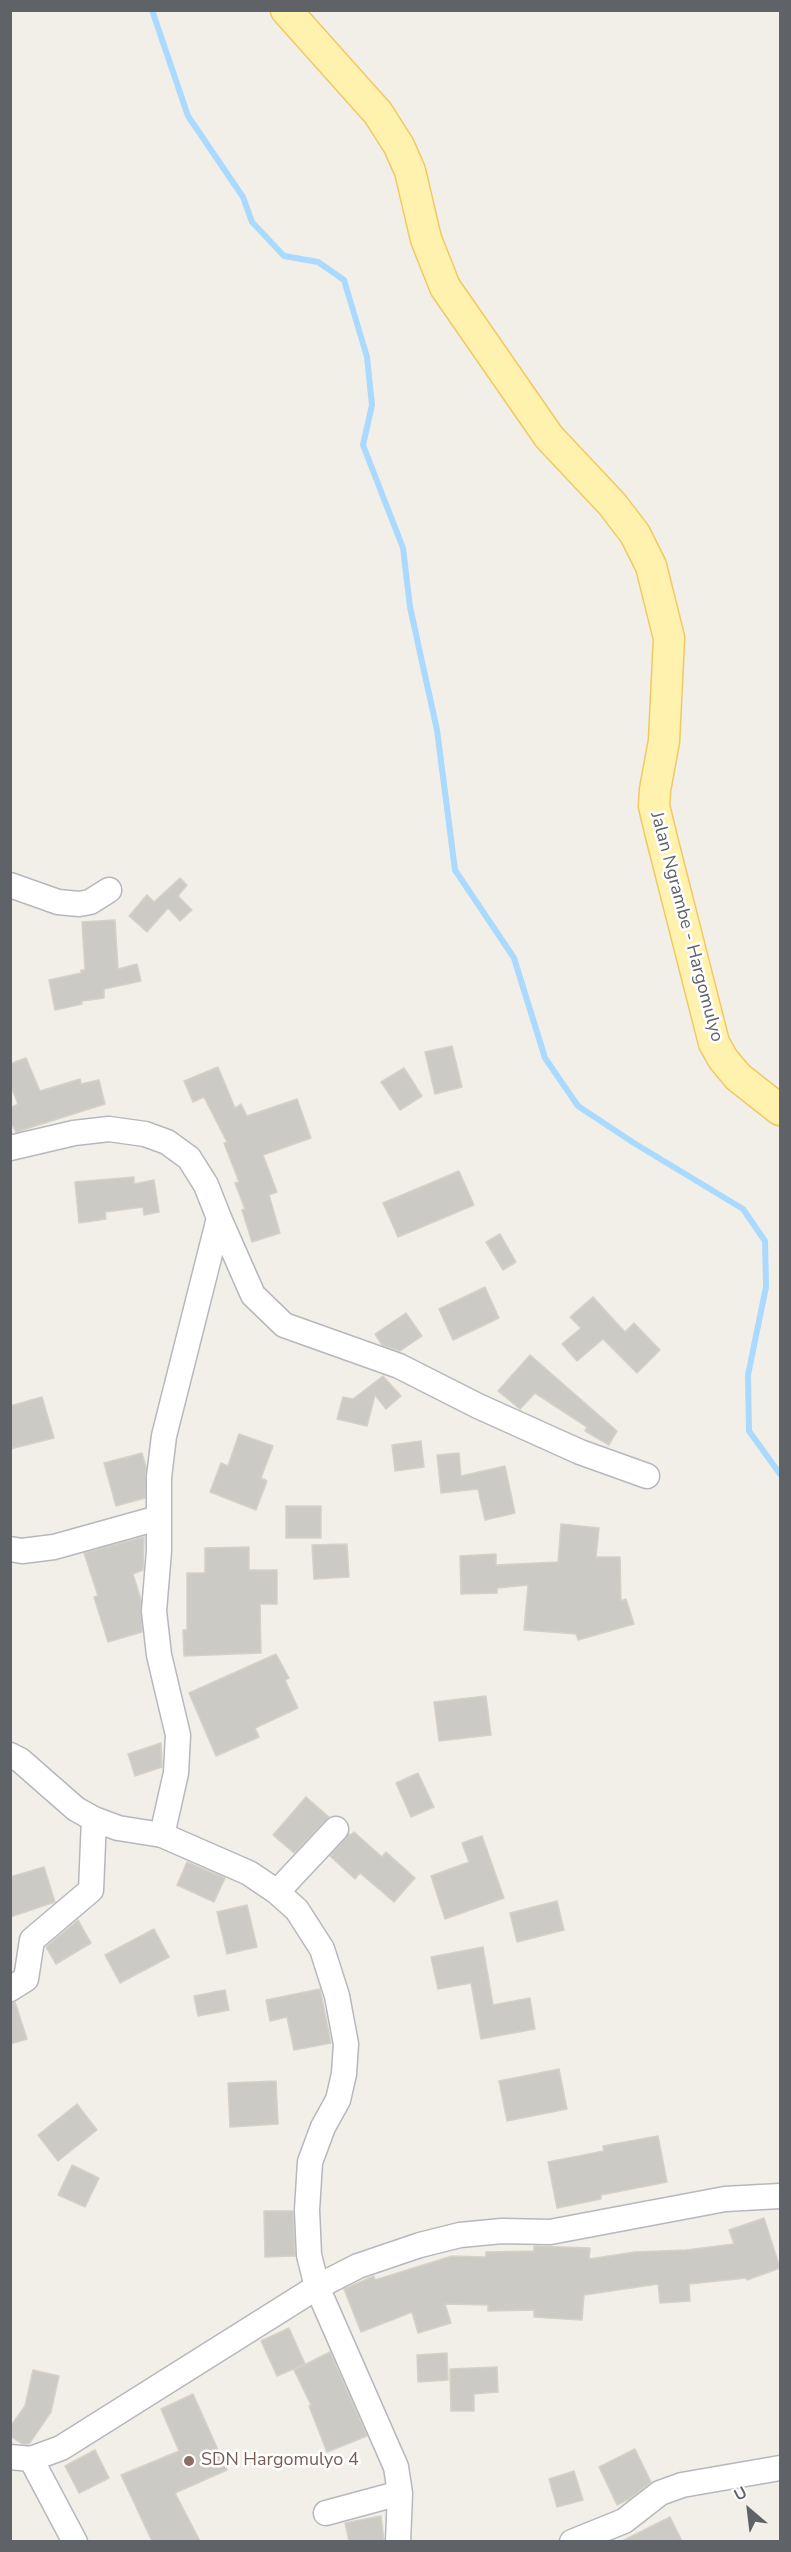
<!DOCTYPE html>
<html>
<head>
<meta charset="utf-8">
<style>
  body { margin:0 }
  #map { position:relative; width:791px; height:2552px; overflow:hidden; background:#f1efe8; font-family:"Nunito Sans",sans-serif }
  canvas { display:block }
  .frame { position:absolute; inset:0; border:12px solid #5f6368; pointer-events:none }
  .north { position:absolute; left:719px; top:2480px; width:60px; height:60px; -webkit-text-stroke:4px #fff; paint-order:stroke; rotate:332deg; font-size:16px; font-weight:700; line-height:24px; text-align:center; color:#5f6368 }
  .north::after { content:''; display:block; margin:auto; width:21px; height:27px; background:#5f6368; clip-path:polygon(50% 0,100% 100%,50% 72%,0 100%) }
</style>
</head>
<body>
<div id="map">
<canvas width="791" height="2552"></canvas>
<div class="frame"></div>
<div class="north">U</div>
</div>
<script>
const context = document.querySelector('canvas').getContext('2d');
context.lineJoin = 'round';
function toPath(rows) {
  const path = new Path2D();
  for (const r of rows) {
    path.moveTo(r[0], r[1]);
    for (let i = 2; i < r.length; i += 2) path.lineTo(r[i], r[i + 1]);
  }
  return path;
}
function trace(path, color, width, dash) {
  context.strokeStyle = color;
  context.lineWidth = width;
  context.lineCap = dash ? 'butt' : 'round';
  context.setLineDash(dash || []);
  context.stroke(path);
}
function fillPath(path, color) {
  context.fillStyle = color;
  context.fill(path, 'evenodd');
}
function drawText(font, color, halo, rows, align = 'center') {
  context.font = font + ' "Nunito Sans",sans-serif';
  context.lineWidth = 5;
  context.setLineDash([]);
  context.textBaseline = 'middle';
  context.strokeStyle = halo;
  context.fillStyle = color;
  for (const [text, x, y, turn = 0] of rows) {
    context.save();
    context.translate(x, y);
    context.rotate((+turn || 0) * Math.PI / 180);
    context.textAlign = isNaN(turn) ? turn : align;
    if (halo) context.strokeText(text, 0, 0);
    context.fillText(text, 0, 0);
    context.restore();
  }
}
trace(toPath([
  [152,10,188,116,243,197,252,222,284,256,318,262,344,280,367,357,372,405,363,445,403,548,410,607,437,730,455,870,514,958,545,1058,578,1106,634,1143,743,1209,765,1241,766,1287,748,1375,749,1431,780,1474]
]), '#aadaff', 6);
const building = toPath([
  [180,878,187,885,178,896,192,910,180,921,168,908,147,932,129,916,147,895,154,902,180,878],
  [115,920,118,969,137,964,141,981,104,989,104,998,82,1001,82,1004,55,1010,49,980,81,973,81,970,85,970,82,922,115,920],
  [452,1046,462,1087,435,1094,425,1052,452,1046],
  [26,1058,40,1091,80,1079,81,1084,99,1080,105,1104,16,1132,10,1121,10,1108,18,1104,10,1084,10,1064,26,1058],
  [218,1067,235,1108,241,1104,247,1116,297,1099,311,1138,263,1155,277,1192,269,1195,280,1233,252,1242,242,1210,245,1209,235,1183,239,1182,224,1143,227,1142,204,1097,193,1102,184,1081,218,1067],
  [404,1068,422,1096,400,1110,381,1082,404,1068],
  [459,1171,474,1205,398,1237,383,1203,459,1171],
  [134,1177,134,1184,154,1180,159,1212,144,1215,143,1207,105,1212,106,1219,79,1223,75,1182,134,1177],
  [500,1234,516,1262,503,1270,486,1242,500,1234],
  [485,1287,499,1318,453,1340,439,1309,485,1287],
  [593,1297,625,1332,634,1323,660,1350,637,1373,603,1339,577,1361,562,1344,581,1328,570,1317,593,1297],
  [406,1313,422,1336,400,1351,382,1345,375,1334,406,1313],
  [530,1355,617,1431,609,1445,585,1431,587,1427,535,1393,520,1409,498,1391,530,1355],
  [383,1376,401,1396,386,1409,375,1395,367,1426,337,1419,343,1397,353,1399,383,1376],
  [42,1397,54,1438,10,1449,10,1406,42,1397],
  [239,1434,273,1446,261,1478,267,1481,256,1510,210,1492,221,1463,228,1466,239,1434],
  [421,1441,424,1467,395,1471,392,1445,421,1441],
  [142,1453,146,1467,145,1498,116,1506,104,1463,142,1453],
  [459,1453,461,1476,505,1466,515,1513,485,1520,478,1489,441,1493,437,1455,459,1453],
  [286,1506,321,1506,321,1538,286,1538,286,1506],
  [561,1524,599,1528,596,1557,620,1557,621,1601,626,1599,634,1624,578,1640,576,1634,524,1630,528,1585,497,1588,497,1593,461,1594,460,1556,496,1554,496,1565,558,1562,561,1524],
  [144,1537,143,1570,133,1574,141,1600,142,1632,108,1642,94,1597,98,1596,84,1553,144,1537],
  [347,1544,349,1577,314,1579,312,1545,347,1544],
  [249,1547,249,1570,277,1570,277,1604,260,1604,261,1653,184,1656,183,1630,187,1630,187,1573,205,1573,205,1548,249,1547],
  [276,1654,289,1678,285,1680,298,1708,255,1728,259,1737,216,1756,189,1693,276,1654],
  [486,1696,491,1735,439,1741,434,1702,486,1696],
  [161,1743,162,1767,135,1776,128,1754,161,1743],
  [418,1773,434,1807,411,1817,396,1783,418,1773],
  [306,1797,329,1817,294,1853,273,1835,306,1797],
  [354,1832,382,1857,386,1852,415,1878,394,1902,360,1873,355,1879,330,1856,349,1834,351,1835,354,1832],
  [482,1836,504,1898,445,1919,431,1876,469,1862,462,1843,482,1836],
  [187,1862,225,1878,214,1902,177,1885,187,1862],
  [44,1867,55,1902,10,1917,10,1877,44,1867],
  [557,1901,564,1930,517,1942,510,1913,557,1901],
  [247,1905,257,1947,227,1954,217,1912,247,1905],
  [78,1920,91,1943,56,1964,46,1947,78,1920],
  [154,1929,169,1957,120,1983,105,1955,154,1929],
  [483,1947,493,2005,530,1998,535,2029,481,2039,471,1983,438,1989,431,1957,483,1947],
  [320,1989,331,2043,294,2050,287,2017,270,2021,266,2000,320,1989],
  [225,1990,229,2010,198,2016,194,1996,225,1990],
  [15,2002,27,2039,10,2044,10,2003,15,2002],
  [559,2069,567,2109,507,2121,499,2081,559,2069],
  [276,2081,278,2124,230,2127,228,2083,276,2081],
  [77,2104,97,2130,58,2161,38,2135,77,2104],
  [658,2136,667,2182,601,2195,601,2199,557,2208,548,2162,604,2151,603,2146,658,2136],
  [72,2165,99,2178,85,2207,58,2195,72,2165],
  [264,2211,293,2211,295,2256,265,2257,264,2211],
  [764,2218,780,2268,747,2280,746,2278,689,2284,690,2301,660,2303,658,2284,584,2295,582,2320,534,2317,534,2310,488,2311,488,2305,445,2304,451,2323,418,2333,412,2312,361,2332,344,2289,374,2276,375,2280,452,2256,486,2257,486,2252,534,2251,534,2246,590,2248,589,2259,635,2252,686,2250,734,2244,729,2230,764,2218],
  [289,2328,305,2364,277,2376,261,2341,289,2328],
  [330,2352,367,2436,327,2452,309,2406,311,2405,294,2370,330,2352],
  [447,2353,448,2380,418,2382,417,2355,447,2353],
  [497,2367,498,2392,474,2394,474,2411,451,2411,450,2369,497,2367],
  [33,2370,59,2376,51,2412,29,2444,23,2444,10,2436,10,2427,25,2406,33,2370],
  [193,2394,227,2470,175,2493,200,2541,152,2541,121,2475,179,2451,161,2409,193,2394],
  [635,2449,651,2482,629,2499,617,2505,599,2467,635,2449],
  [95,2450,109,2478,79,2493,65,2466,95,2450],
  [574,2471,583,2500,557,2507,549,2479,574,2471],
  [381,2516,384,2541,349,2541,345,2523,381,2516],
  [670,2517,682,2541,622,2541,670,2517]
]);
fillPath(building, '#cccac5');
trace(building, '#d6d1c6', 1.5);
const minor = toPath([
  [10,885,58,902,79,904,90,902,109,890],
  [10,1148,74,1133,109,1129,145,1134,167,1142,189,1158,206,1185,219,1218,164,1436,159,1477,159,1551,154,1611,159,1655,178,1735,176,1773,162,1835,249,1873,277,1892,297,1910,322,1949,337,1996,346,2044,344,2074,338,2100,323,2127,310,2162,307,2210,309,2255,317,2287,358,2266,420,2245,460,2235,502,2231,550,2232,725,2199,780,2196],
  [219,1218,253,1295,284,1325,399,1366,478,1406,580,1452,647,1476],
  [10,1549,22,1551,54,1547,158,1518],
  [10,1755,20,1760,76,1809,94,1819,118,1828,162,1835],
  [277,1892,336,1829],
  [10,1989,26,1979,32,1940,91,1890,94,1819],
  [10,2457,31,2459,61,2448,317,2287,396,2467,400,2493,398,2542],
  [31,2459,75,2542],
  [326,2513,400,2493],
  [572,2542,624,2521,660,2493,682,2485,780,2468]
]);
const major = toPath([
  [286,10,378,113,399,146,410,171,426,239,445,287,549,437,612,504,635,534,651,566,669,638,664,741,655,790,654,806,662,839,714,1043,723,1059,738,1077,780,1110]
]);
trace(minor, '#b5b8bc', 27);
trace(major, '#f2c960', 33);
trace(minor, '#fff', 24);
trace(major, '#fff2af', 30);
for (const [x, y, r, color] of [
  [189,2461,6,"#8d6e63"]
]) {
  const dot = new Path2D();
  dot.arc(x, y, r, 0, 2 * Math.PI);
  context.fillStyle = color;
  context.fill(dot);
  trace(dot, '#fff', 2);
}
drawText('18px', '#5f6368', '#fff', [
  ["Jalan Ngrambe - Hargomulyo",686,927,75]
]);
drawText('18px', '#785e54', '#fff', [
  ["SDN Hargomulyo 4",201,2461]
], 'left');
</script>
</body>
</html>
